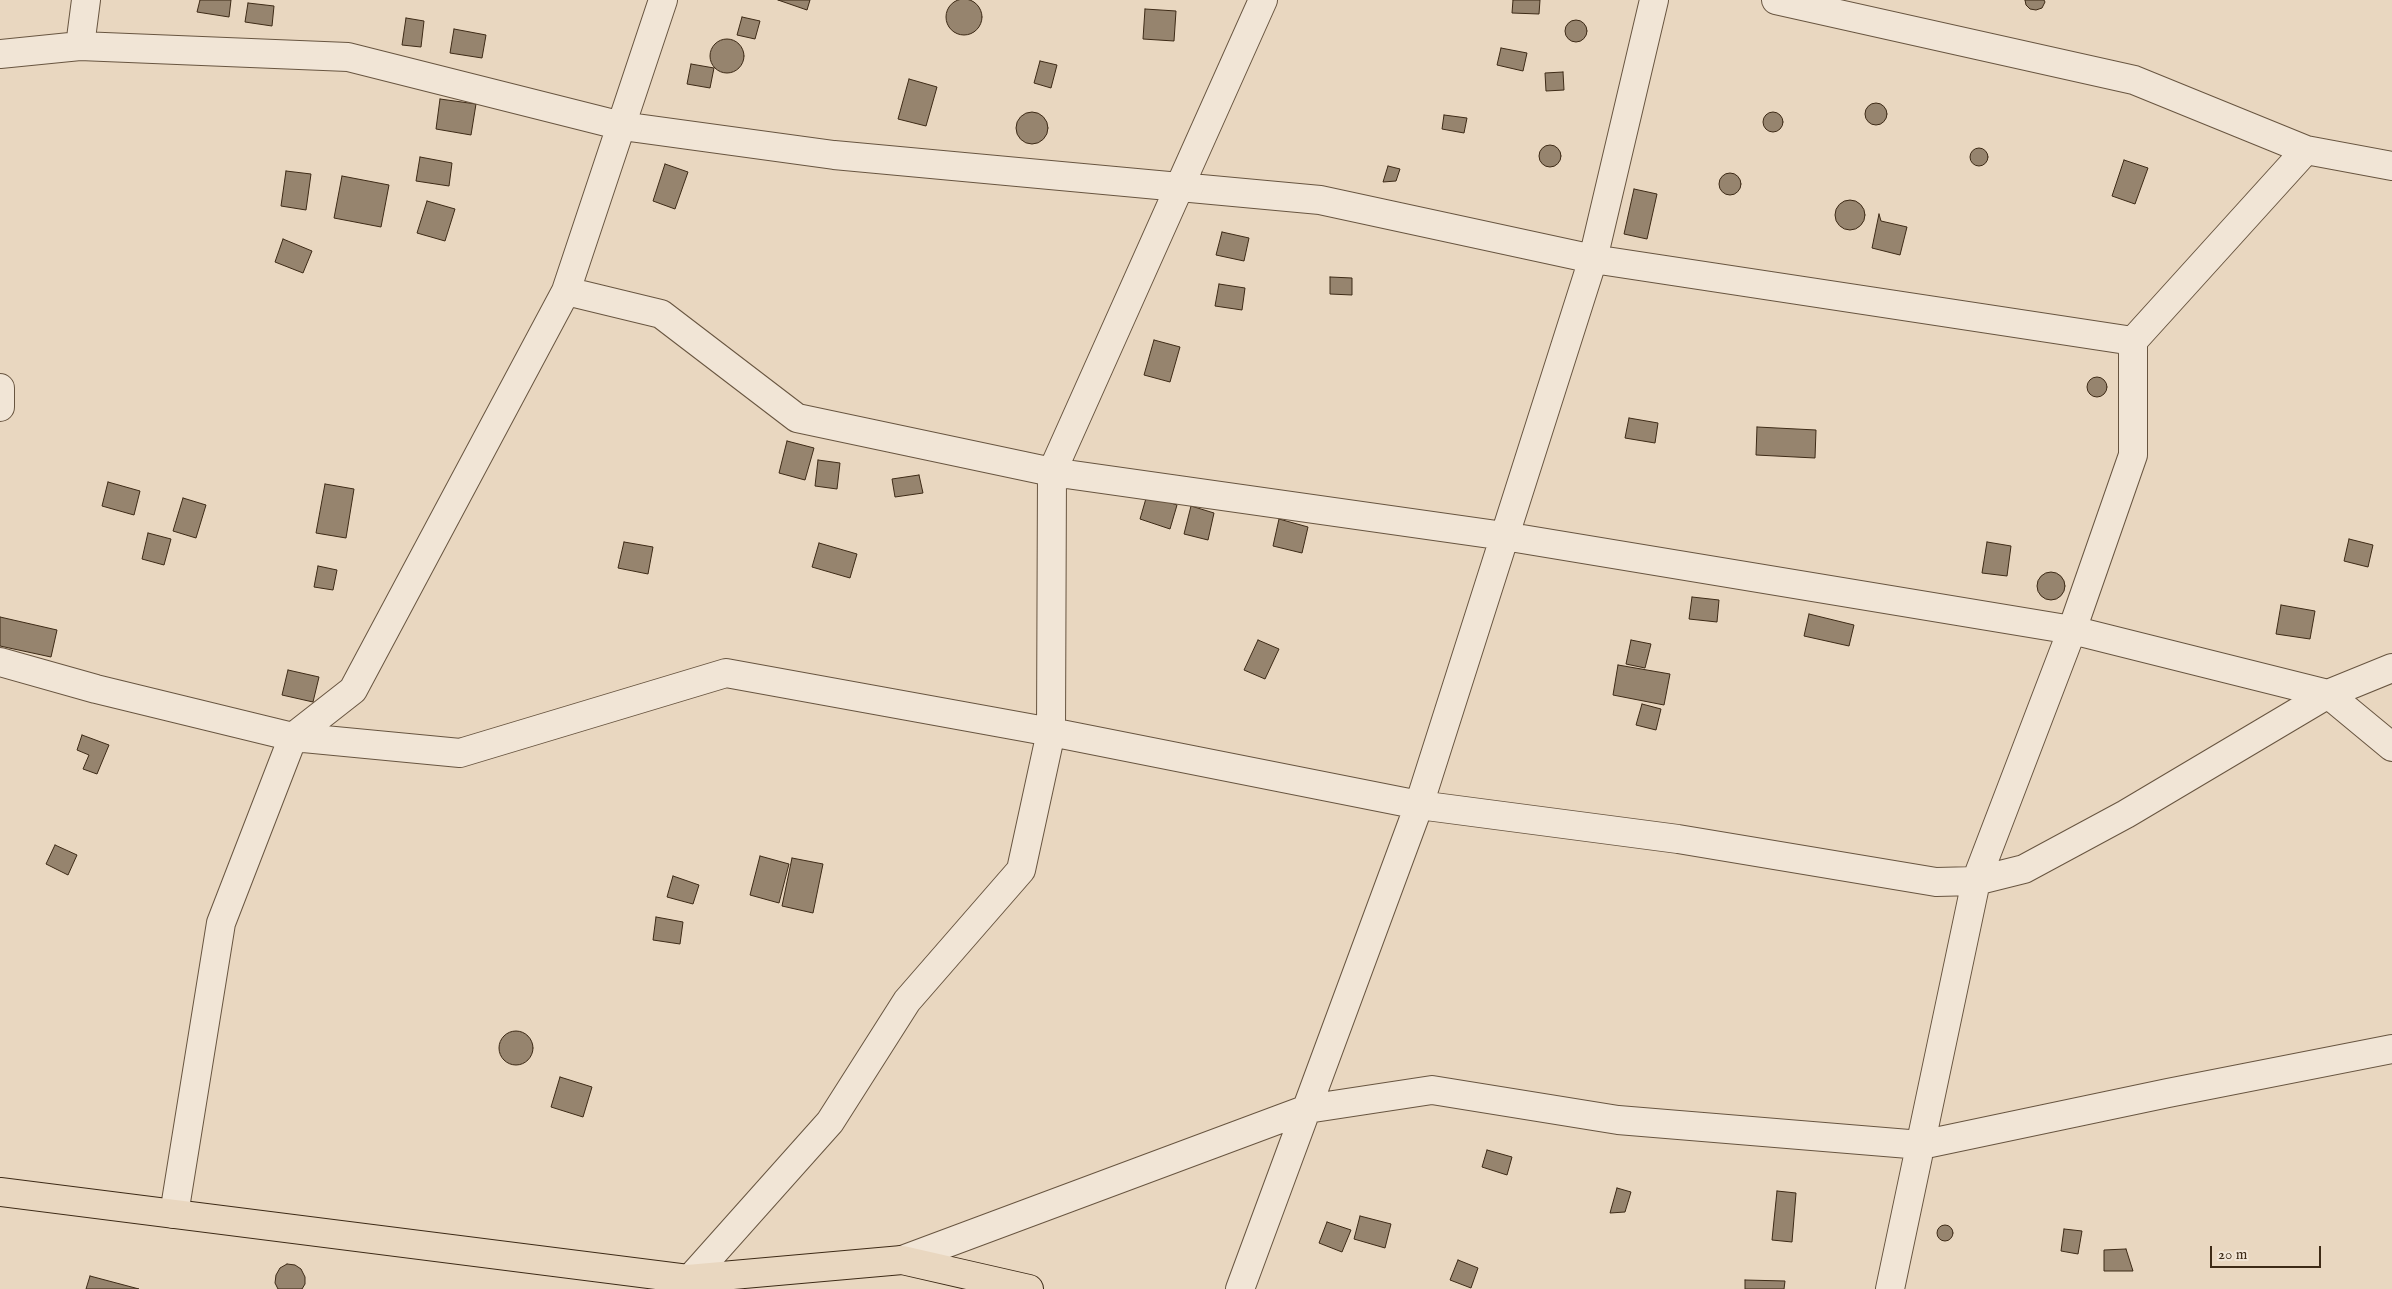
<!DOCTYPE html>
<html>
<head>
<meta charset="utf-8">
<style>
  body { margin:0 }
  #map { position:relative; width:2392px; height:1289px; overflow:hidden; background:#e9d7c0; font-family:"IM FELL English",serif }
  canvas { display:block }
  .scale { position:absolute; left:2210px; top:1246px; width:111px; height:22px; box-sizing:border-box; border:2px solid #3d2a16; border-top:0; padding-left:6px; font-size:15px; line-height:18px; white-space:nowrap; color:#3d2a16; -webkit-text-stroke:4px #f1e5d6; paint-order:stroke }
</style>
</head>
<body>
<div id="map">
<canvas width="2392" height="1289"></canvas>
<div class="scale">20 m</div>
</div>
<script>
const context = document.querySelector('canvas').getContext('2d');
context.lineJoin = 'round';
function fillPath(path, color) {
  context.fillStyle = color;
  context.fill(path, 'evenodd');
}
function toPath(rows) {
  const path = new Path2D();
  for (const r of rows) {
    if (r.length === 3) {
      path.moveTo(r[0] + r[2], r[1]);
      path.arc(r[0], r[1], r[2], 0, 2 * Math.PI);
      continue;
    }
    path.moveTo(r[0], r[1]);
    for (let i = 2; i < r.length; i += 2) path.lineTo(r[i], r[i + 1]);
  }
  return path;
}
function trace(path, color, width, dash) {
  context.strokeStyle = color;
  context.lineWidth = width;
  context.lineCap = dash ? 'butt' : 'round';
  context.setLineDash(dash || []);
  context.stroke(path);
}
const building = toPath([
  [964,17,18],
  [200,0,231,0,229,17,197,12,200,0],
  [778,0,810,0,807,10,778,0],
  [1513,0,1540,0,1539,14,1512,13,1513,0],
  [2025,0,2044,0,2045,2,2042,8,2036,10,2030,9,2026,5,2025,0],
  [248,3,274,6,272,26,245,22,248,3],
  [1145,9,1176,11,1174,41,1143,39,1145,9],
  [742,17,760,21,755,39,737,35,742,17],
  [406,18,424,21,421,47,402,45,406,18],
  [1576,31,11],
  [454,29,486,35,482,58,450,53,454,29],
  [727,56,17],
  [1501,48,1527,53,1523,71,1497,65,1501,48],
  [1040,61,1057,65,1051,88,1034,83,1040,61],
  [691,64,714,68,710,88,687,84,691,64],
  [1563,72,1564,90,1546,91,1545,73,1563,72],
  [909,79,937,87,926,126,898,119,909,79],
  [440,99,476,104,471,135,436,129,440,99],
  [1876,114,11],
  [1032,128,16],
  [1773,122,10],
  [1444,115,1467,118,1464,133,1442,129,1444,115],
  [1550,156,11],
  [1979,157,9],
  [420,157,452,163,449,186,416,181,420,157],
  [2124,160,2148,168,2135,204,2112,196,2124,160],
  [665,164,688,172,675,209,653,201,665,164],
  [1388,166,1400,169,1396,181,1383,182,1388,166],
  [286,171,311,174,306,210,281,206,286,171],
  [1730,184,11],
  [342,176,389,185,381,227,334,218,342,176],
  [1634,189,1657,194,1647,239,1624,234,1634,189],
  [1850,215,15],
  [427,201,455,209,445,241,417,233,427,201],
  [1879,214,1881,221,1907,227,1900,255,1872,248,1879,214],
  [1222,232,1249,238,1244,261,1216,255,1222,232],
  [283,239,312,251,303,273,275,262,283,239],
  [1330,277,1352,278,1352,295,1330,294,1330,277],
  [1219,284,1245,288,1242,310,1215,306,1219,284],
  [1154,340,1180,347,1170,382,1144,375,1154,340],
  [2097,387,10],
  [1629,418,1658,423,1655,443,1625,438,1629,418],
  [1757,427,1816,430,1815,458,1756,455,1757,427],
  [787,441,814,448,805,480,779,473,787,441],
  [818,460,840,463,837,489,815,486,818,460],
  [919,475,923,493,895,497,892,479,919,475],
  [108,482,140,491,134,515,102,506,108,482],
  [325,484,354,489,346,538,316,533,325,484],
  [1147,495,1177,505,1170,529,1140,519,1147,495],
  [183,498,206,505,196,538,173,531,183,498],
  [1191,506,1214,513,1208,540,1184,534,1191,506],
  [1279,519,1308,527,1302,553,1273,546,1279,519],
  [148,533,171,539,164,565,142,559,148,533],
  [2349,539,2373,545,2368,567,2344,561,2349,539],
  [624,542,653,547,648,574,618,568,624,542],
  [1987,542,2011,546,2007,576,1982,573,1987,542],
  [819,543,857,554,850,578,812,567,819,543],
  [318,566,337,570,333,590,314,587,318,566],
  [2051,586,14],
  [1692,597,1719,600,1717,622,1689,619,1692,597],
  [2281,605,2315,611,2310,639,2276,634,2281,605],
  [1809,614,1854,625,1849,646,1804,636,1809,614],
  [0,617,57,630,51,657,0,646,0,617],
  [1258,640,1279,649,1265,679,1244,670,1258,640],
  [1631,640,1651,644,1645,668,1626,664,1631,640],
  [1618,665,1670,674,1664,705,1613,695,1618,665],
  [288,670,319,677,313,702,282,695,288,670],
  [1642,704,1661,709,1656,730,1636,725,1642,704],
  [82,735,109,745,97,774,83,769,89,755,77,750,82,735],
  [55,845,77,855,68,875,46,864,55,845],
  [760,856,789,864,779,903,750,895,760,856],
  [792,858,823,864,813,913,782,906,792,858],
  [673,876,699,885,693,904,667,897,673,876],
  [656,917,683,922,680,944,653,940,656,917],
  [516,1048,17],
  [560,1077,592,1087,583,1117,551,1107,560,1077],
  [1487,1150,1512,1157,1507,1175,1482,1167,1487,1150],
  [1617,1188,1631,1192,1625,1212,1610,1213,1617,1188],
  [1777,1191,1796,1193,1792,1242,1772,1240,1777,1191],
  [1360,1216,1391,1224,1385,1248,1354,1239,1360,1216],
  [1327,1222,1351,1230,1342,1252,1319,1243,1327,1222],
  [1945,1233,8],
  [2064,1229,2082,1231,2078,1254,2061,1251,2064,1229],
  [2126,1249,2133,1271,2104,1271,2104,1250,2126,1249],
  [1458,1260,1478,1268,1471,1288,1450,1280,1458,1260],
  [287,1264,295,1265,301,1269,305,1277,305,1284,302,1289,278,1289,275,1283,276,1275,280,1268,287,1264],
  [90,1276,139,1289,86,1289,90,1276],
  [1745,1280,1785,1281,1784,1289,1745,1289,1745,1280]
]);
fillPath(building, '#96846e');
trace(building, '#3d2a16', 1);
const minor = toPath([
  [1776,0,2134,80,2306,150,2392,166],
  [80,46,86,0],
  [0,54,80,46,348,57,622,126,834,155,1320,200,1593,259,2133,341],
  [566,291,661,314,797,418,1052,472,1504,536,2072,630,2328,694,2392,747],
  [0,388,0,407],
  [0,662,96,689,293,737,460,753,726,673,1051,732,1419,805,1678,839,1936,882,1976,881,2024,869,2126,814,2328,694,2392,668],
  [174,1214,221,923,293,737,353,690,566,291,663,0],
  [902,1260,1307,1109,1432,1090,1618,1120,1921,1145,2168,1093,2392,1049],
  [681,1289,830,1122,907,1001,1021,870,1051,732,1052,472,1263,0],
  [1240,1289,1419,805,1593,259,1654,0],
  [1890,1289,1976,881,2072,630,2133,455,2133,341,2306,150]
]);
const major = toPath([
  [0,1192,688,1279,902,1260,1029,1289]
]);
trace(minor, '#685540', 30);
trace(major, '#3d2a16', 30);
trace(minor, '#f1e5d6', 28);
trace(major, '#e9d7c0', 28);
</script>
</body>
</html>
